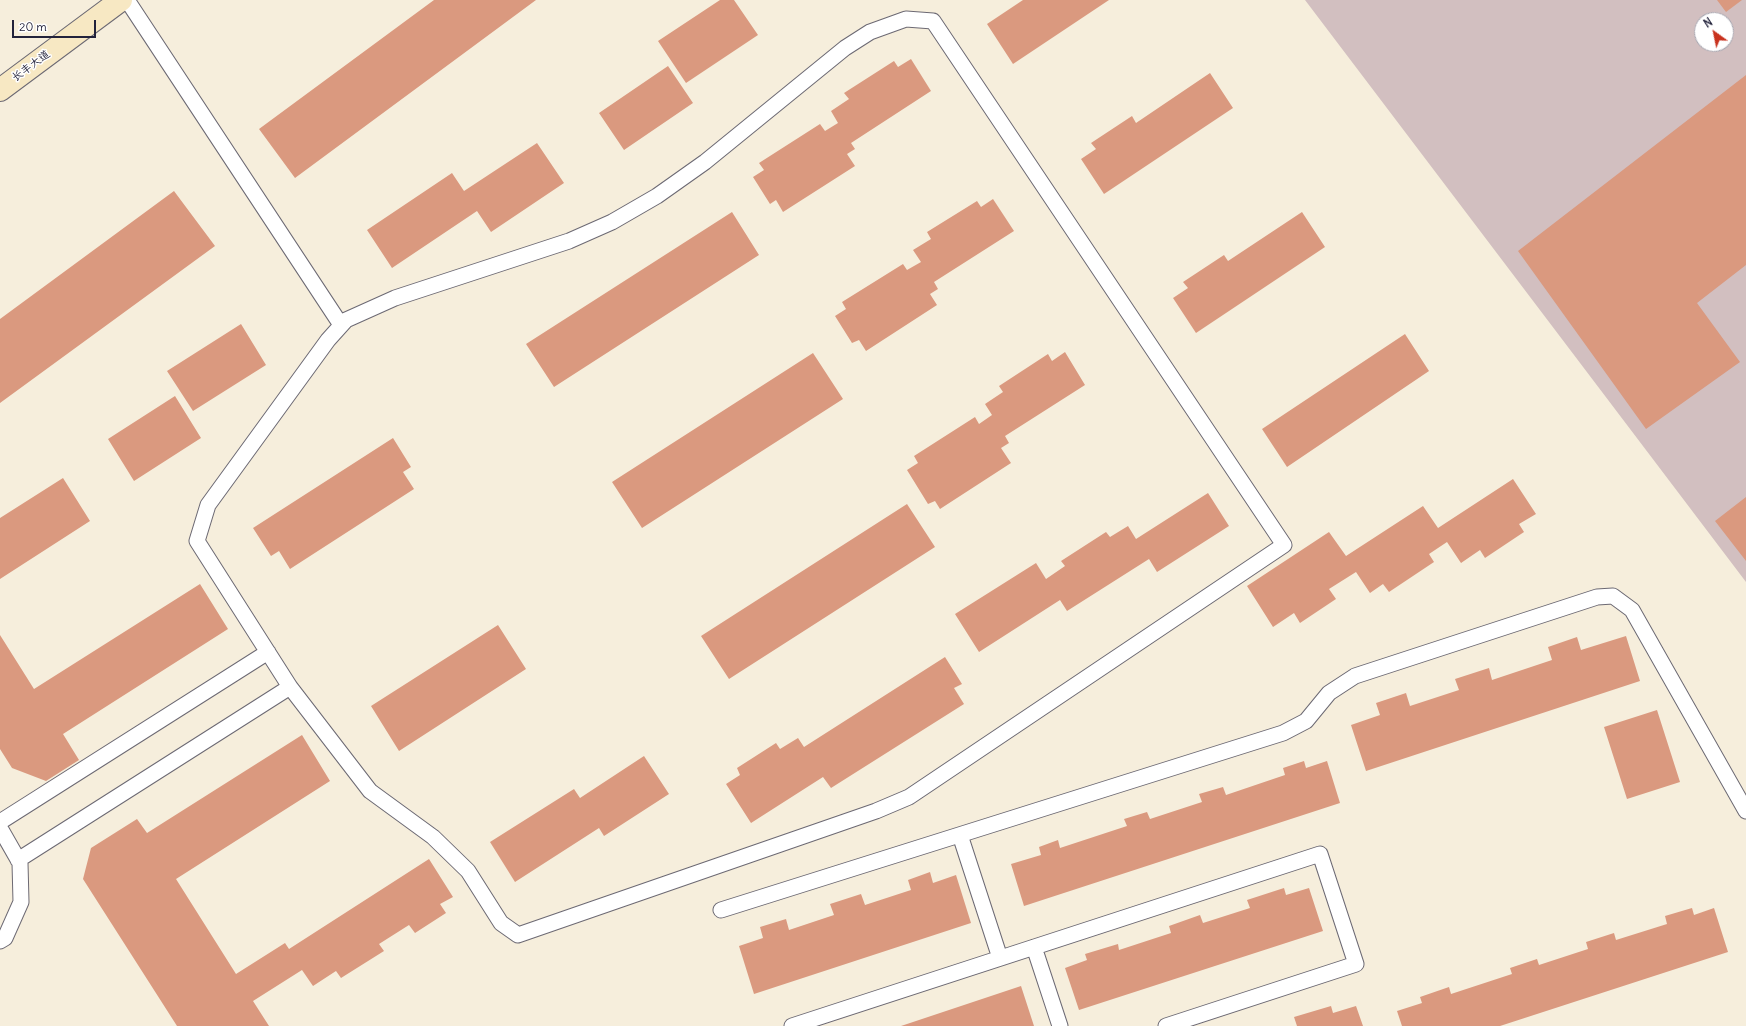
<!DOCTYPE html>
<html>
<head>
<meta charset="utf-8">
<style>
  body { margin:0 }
  #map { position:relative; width:1746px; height:1026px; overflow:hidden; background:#f6eedc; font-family:Delius,sans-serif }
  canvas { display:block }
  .north { position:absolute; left:1694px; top:12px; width:40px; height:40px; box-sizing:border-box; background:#fff; border:1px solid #a7a7b1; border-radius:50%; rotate:327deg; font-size:11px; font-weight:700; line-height:16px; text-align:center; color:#22223b }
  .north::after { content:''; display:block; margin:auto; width:14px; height:18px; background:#c8321e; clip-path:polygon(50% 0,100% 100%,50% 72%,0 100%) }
  .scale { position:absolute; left:12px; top:20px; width:84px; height:18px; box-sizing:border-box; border:2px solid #22223b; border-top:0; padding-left:5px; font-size:12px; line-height:14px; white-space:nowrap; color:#22223b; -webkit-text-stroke:3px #fff; paint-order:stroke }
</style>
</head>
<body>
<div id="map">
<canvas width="1746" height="1026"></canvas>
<div class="north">N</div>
<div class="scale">20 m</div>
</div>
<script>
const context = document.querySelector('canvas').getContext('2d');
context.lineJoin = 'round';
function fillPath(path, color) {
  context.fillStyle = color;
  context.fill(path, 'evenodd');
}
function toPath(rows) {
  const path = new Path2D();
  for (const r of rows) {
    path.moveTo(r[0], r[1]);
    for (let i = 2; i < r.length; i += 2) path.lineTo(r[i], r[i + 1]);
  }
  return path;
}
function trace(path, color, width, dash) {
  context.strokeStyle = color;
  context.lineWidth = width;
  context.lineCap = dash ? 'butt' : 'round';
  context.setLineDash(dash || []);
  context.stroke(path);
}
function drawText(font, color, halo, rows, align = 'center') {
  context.font = font + ' Delius,"LXGW WenKai TC",sans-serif';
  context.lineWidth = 3;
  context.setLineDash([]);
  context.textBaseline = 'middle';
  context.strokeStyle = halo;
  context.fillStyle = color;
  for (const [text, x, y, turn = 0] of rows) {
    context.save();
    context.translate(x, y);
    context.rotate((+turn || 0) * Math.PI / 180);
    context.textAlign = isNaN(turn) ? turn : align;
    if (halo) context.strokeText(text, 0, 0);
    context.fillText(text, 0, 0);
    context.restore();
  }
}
fillPath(toPath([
  [1305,0,1746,0,1746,582,1499,256],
  [1702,20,1726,20,1726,44,1702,44]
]), '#d2bfc0');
fillPath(toPath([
  [434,0,536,0,295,178,259,129],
  [720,0,734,0,758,35,686,83,658,41],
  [1023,0,1109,0,1013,64,987,24],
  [1717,0,1742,0,1726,12],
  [911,59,931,91,851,143,855,149,847,154,855,166,783,212,776,200,770,204,753,177,764,170,759,163,820,124,825,131,838,123,831,111,849,99,844,93,894,61,898,67],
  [668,66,693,103,624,150,599,113],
  [1210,73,1233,108,1104,194,1081,159,1096,149,1091,143,1132,116,1136,123],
  [1746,75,1746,265,1697,303,1740,362,1646,429,1518,251],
  [537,143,564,183,491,232,477,211,392,268,367,230,452,173,464,191],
  [174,191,215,246,0,403,0,319],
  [993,199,1014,231,934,282,938,289,930,294,937,305,866,351,859,340,852,343,835,316,846,309,842,302,903,264,907,270,921,262,913,250,931,239,927,232,977,201,981,207],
  [732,212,759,255,554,387,526,344],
  [1302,212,1325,247,1196,333,1173,298,1188,288,1183,282,1224,255,1228,261],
  [241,324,266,365,193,411,167,371],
  [1405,334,1429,371,1287,467,1262,429],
  [1065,352,1085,385,1005,436,1009,443,1001,448,1011,463,940,509,935,501,928,504,907,470,918,463,914,456,975,417,979,424,992,415,985,404,1003,392,999,386,1048,354,1052,361],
  [813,353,843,399,642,528,612,482],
  [175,396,201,438,134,481,108,439],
  [393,438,411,467,403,472,414,489,290,569,279,551,271,556,253,528],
  [63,478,90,521,0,579,0,518],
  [1513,479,1536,514,1519,524,1524,532,1485,558,1480,550,1461,563,1447,542,1429,554,1434,562,1389,592,1383,584,1370,593,1356,572,1329,589,1336,599,1300,623,1294,613,1273,627,1247,586,1329,532,1346,556,1423,506,1438,528],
  [1208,493,1229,526,1157,572,1149,559,1067,611,1060,600,979,652,955,614,1036,563,1046,579,1065,566,1061,561,1106,532,1110,537,1128,526,1136,539],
  [1746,497,1746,561,1715,521],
  [907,504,935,547,729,679,701,636],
  [200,584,228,629,63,734,79,760,46,781,12,768,0,749,0,635,34,689],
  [498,625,526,669,399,751,371,706],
  [1626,636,1640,681,1366,771,1351,725,1380,715,1376,703,1406,693,1410,706,1459,690,1455,679,1489,668,1492,680,1552,660,1548,647,1577,637,1581,650],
  [945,657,962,684,954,688,964,704,831,788,823,777,751,823,726,784,740,775,737,768,776,743,780,749,798,738,804,747],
  [1657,710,1680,782,1627,799,1604,727],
  [302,735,330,781,176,879,236,974,285,943,289,949,429,859,453,897,440,904,446,913,415,933,409,925,379,944,384,951,341,978,336,971,313,986,302,970,253,1001,269,1026,177,1026,83,879,91,848,137,819,147,833],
  [644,756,669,794,604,836,599,828,515,882,490,842,574,789,580,798],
  [1304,761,1306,768,1327,761,1340,803,1024,906,1011,864,1041,855,1039,847,1058,840,1060,848,1127,826,1124,819,1147,812,1150,819,1202,802,1199,794,1223,787,1226,795,1285,775,1283,768],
  [930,872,933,883,956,875,971,923,754,994,739,946,763,938,760,927,786,919,789,930,834,915,830,904,861,894,865,905,911,890,908,880],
  [1284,888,1286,895,1309,888,1323,931,1079,1010,1065,968,1087,960,1085,954,1118,944,1119,950,1171,933,1169,926,1200,915,1203,923,1250,908,1247,900],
  [1692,908,1694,915,1714,908,1728,952,1500,1026,1402,1026,1397,1011,1422,1003,1420,997,1449,987,1451,994,1512,974,1510,968,1537,959,1539,965,1588,949,1586,942,1614,933,1616,940,1667,924,1665,916],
  [1021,986,1034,1026,901,1026],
  [1331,1006,1333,1013,1356,1006,1363,1026,1297,1026,1294,1017]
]), '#da997f');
const lane = toPath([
  [127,0,341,325],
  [906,19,933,21,1284,545,909,797,876,811,518,935,501,923,468,871,433,837,370,791,290,687,197,541,208,505,328,340,346,320,395,298,569,241,612,222,657,196,705,162,845,48,870,32,906,19],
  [0,822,268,652],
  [0,828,20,863,21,902,5,938,0,941],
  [960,835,1000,958],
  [18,860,290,687],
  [721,910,1283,733,1306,721,1329,693,1355,676,1597,597,1613,596,1632,610,1746,811],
  [1034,947,1060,1026],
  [792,1026,1320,854,1356,964,1166,1026]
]);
const secondary = toPath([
  [0,90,121,0]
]);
trace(lane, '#6c6973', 17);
trace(secondary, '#6c6973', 24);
trace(lane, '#fff', 15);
trace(secondary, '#f7e8c3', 22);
drawText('11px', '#22223b', '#fff', [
  ["长丰大道",31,66,-37]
]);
</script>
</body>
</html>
